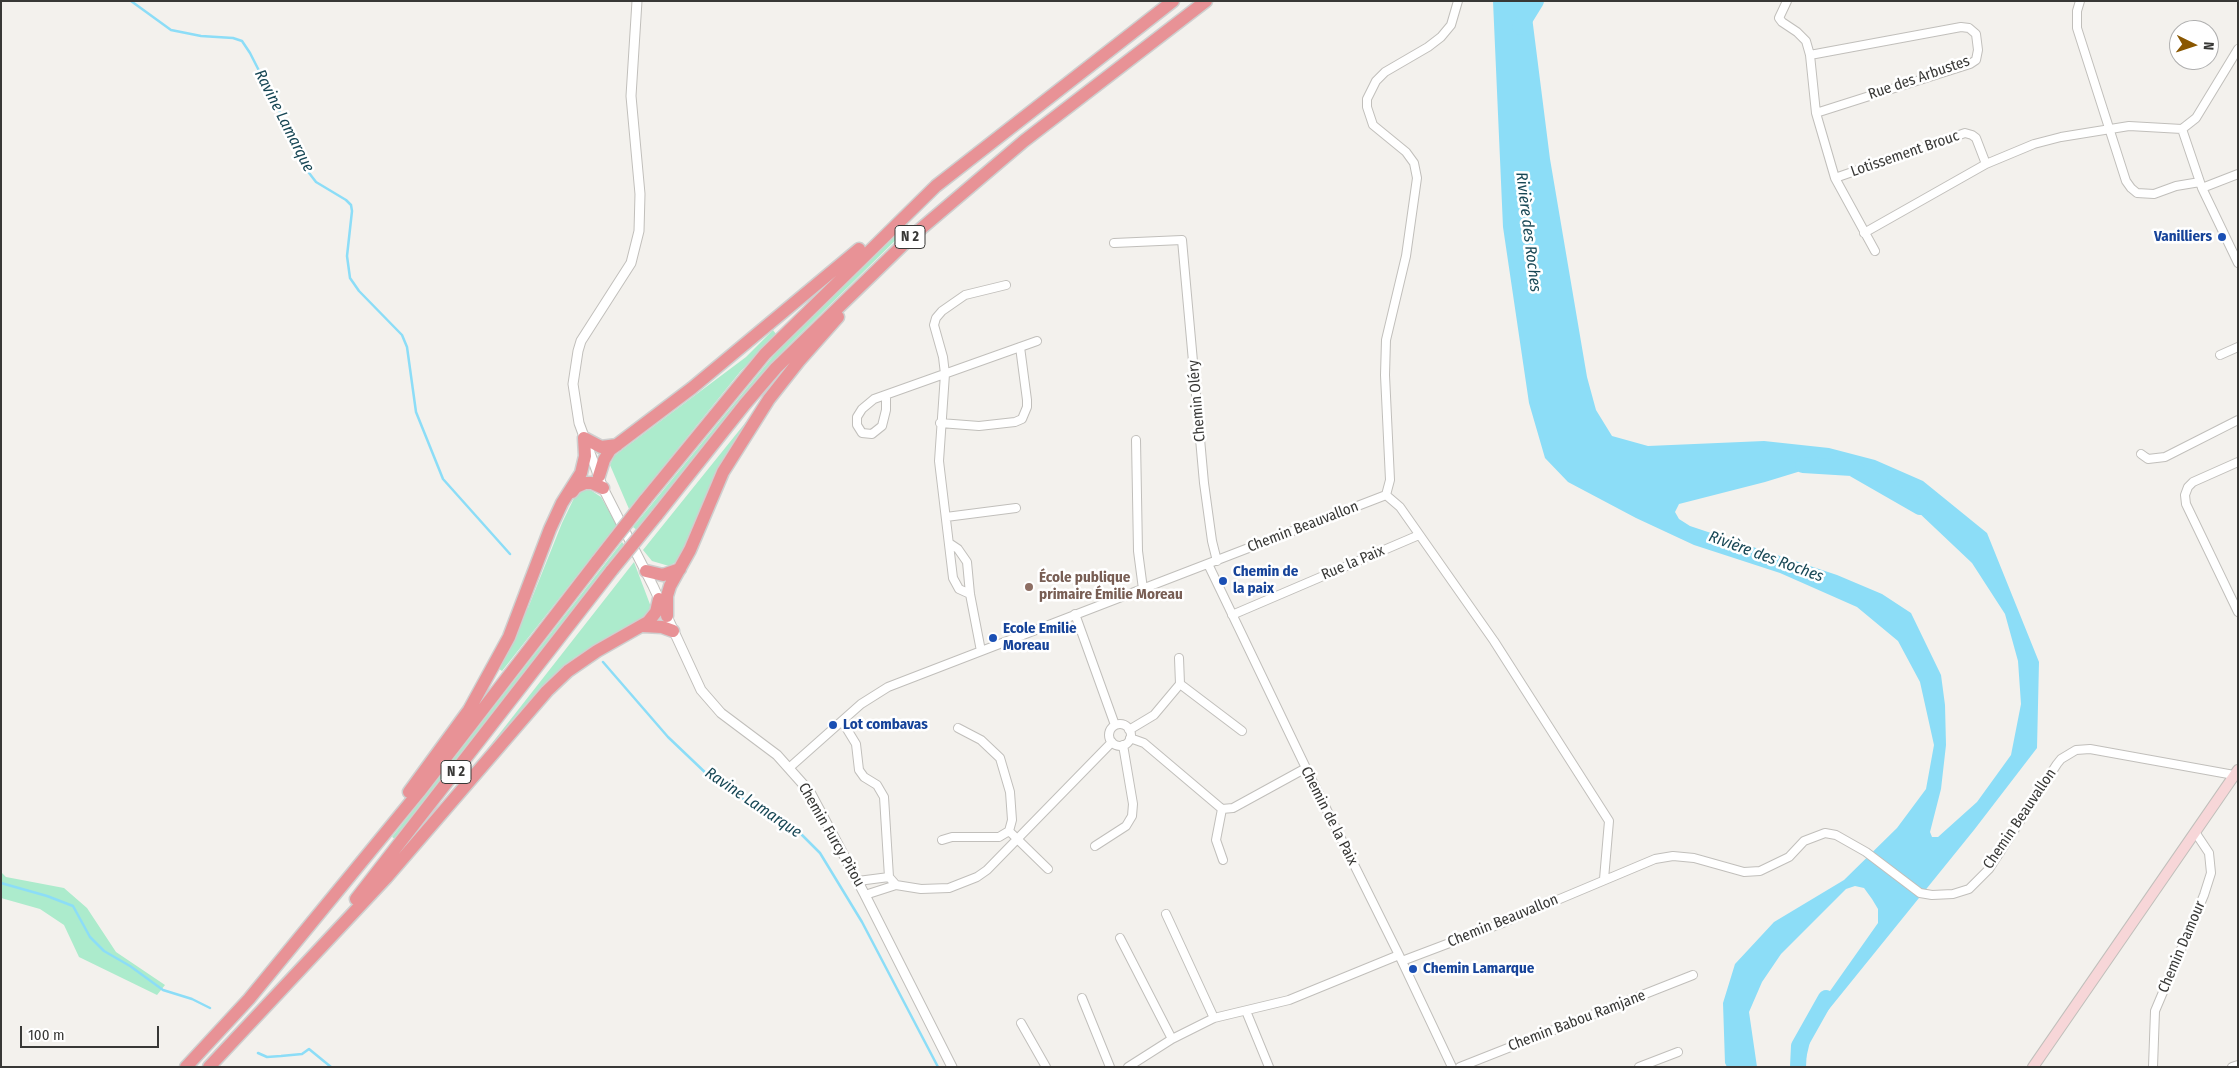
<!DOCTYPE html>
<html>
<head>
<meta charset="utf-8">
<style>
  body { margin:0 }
  #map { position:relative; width:2239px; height:1068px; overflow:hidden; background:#f3f1ed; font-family:"Fira Sans Condensed",sans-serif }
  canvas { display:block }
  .frame { position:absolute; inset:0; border:2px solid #383836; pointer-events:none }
  .north { position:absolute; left:2169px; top:20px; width:50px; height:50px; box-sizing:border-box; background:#fff; border:1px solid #afafaf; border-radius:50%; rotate:94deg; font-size:14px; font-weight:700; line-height:20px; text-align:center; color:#383836 }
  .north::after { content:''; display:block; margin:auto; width:18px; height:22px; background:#8a5701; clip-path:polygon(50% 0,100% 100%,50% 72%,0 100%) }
  .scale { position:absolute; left:20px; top:1026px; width:139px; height:22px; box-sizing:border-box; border:2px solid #383836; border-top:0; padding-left:6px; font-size:15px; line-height:18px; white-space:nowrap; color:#383836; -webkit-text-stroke:4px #fff; paint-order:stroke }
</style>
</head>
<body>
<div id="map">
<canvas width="2239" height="1068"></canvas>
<div class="frame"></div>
<div class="north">N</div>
<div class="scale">100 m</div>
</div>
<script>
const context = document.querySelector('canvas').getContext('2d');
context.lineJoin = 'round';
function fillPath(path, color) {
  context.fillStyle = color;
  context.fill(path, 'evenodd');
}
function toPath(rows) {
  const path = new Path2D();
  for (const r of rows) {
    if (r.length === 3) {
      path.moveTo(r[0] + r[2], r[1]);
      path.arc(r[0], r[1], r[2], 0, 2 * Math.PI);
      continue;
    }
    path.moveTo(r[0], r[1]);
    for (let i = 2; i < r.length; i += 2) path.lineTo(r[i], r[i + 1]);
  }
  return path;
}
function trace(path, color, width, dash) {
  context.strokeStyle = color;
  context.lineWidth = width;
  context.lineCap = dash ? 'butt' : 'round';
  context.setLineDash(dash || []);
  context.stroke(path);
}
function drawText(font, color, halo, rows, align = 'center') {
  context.font = font + ' "Fira Sans Condensed",sans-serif';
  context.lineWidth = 5;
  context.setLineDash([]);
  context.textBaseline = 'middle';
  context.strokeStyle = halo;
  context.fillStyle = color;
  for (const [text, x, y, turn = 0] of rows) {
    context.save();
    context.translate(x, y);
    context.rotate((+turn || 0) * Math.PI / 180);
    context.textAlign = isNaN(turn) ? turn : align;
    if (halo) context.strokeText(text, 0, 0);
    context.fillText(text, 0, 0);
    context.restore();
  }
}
fillPath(toPath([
  [906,222,909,227,787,347,717,428,638,531,633,527,783,344],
  [773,330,776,334,740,372,629,509,610,465,614,456,746,357],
  [750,417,715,473,685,548,678,561,669,566,652,561,643,550],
  [586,487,601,497,617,525,502,671,499,669,526,608,528,608,562,523,577,492],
  [622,542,626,547,395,839,392,837],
  [634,562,651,607,648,614,574,658,540,692,480,762,478,761],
  [1,872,6,877,64,888,87,908,116,952,165,985,157,995,79,957,64,925,40,909,1,898]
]), '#acebcc');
fillPath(toPath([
  [1493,1,1530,1,1550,159,1587,377,1596,410,1612,436,1648,446,1764,441,1829,448,1875,460,1923,481,1987,533,2039,662,2037,748,1974,830,1813,1029,1804,1067,1797,1067,1799,1046,1823,1001,1878,923,1878,909,1872,899,1864,888,1855,886,1846,889,1781,954,1762,982,1749,1012,1757,1067,1727,1067,1725,1063,1723,1003,1735,964,1774,922,1844,880,1897,828,1926,789,1934,745,1920,682,1898,641,1857,607,1780,573,1694,545,1636,518,1568,482,1545,458,1529,403,1503,227],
  [1832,465,1852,468,1876,479,1898,493,1972,563,2005,614,2018,661,2021,704,2011,755,1977,802,1938,837,1932,837,1930,832,1941,789,1946,745,1945,705,1941,675,1911,613,1882,594,1837,575,1690,526,1679,519,1675,512,1679,504,1765,482,1814,467]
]), '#8cddf7');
trace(toPath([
  [131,1,171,30,201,36,233,38,242,41,250,53,278,108,306,169,316,182,346,200,351,205,352,211,347,256,350,278,359,291,402,335,407,347,416,412,443,479,510,554],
  [603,662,668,737,711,778,748,802,800,833,820,853,862,922,938,1067],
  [1,883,47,896,73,906,90,937,104,951,130,966,163,990,192,999,210,1008],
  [258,1053,267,1057,281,1056,302,1054,309,1049,331,1067]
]), '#8cddf7', 2.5);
trace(toPath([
  [1520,27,1536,1],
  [1803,465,1852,468,1920,507],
  [1798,1067,1799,1046,1826,998]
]), '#8cddf7', 16);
const minor = toPath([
  [1787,1,1779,18,1782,22,1797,32,1806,41,1810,55,1816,113,1835,178,1875,251],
  [2080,1,2077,11,2077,28,2126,181,2131,188,2137,193,2154,194,2176,186,2200,182],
  [1810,55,1961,27,1969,28,1976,34,1978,50,1976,60,1970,64,1816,113],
  [2182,129,2202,188,2238,263],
  [1835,178,1965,133,1972,135,1976,138,1986,164],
  [2202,188,2238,174],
  [1864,233,1986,164,2034,144,2061,137,2129,126,2182,129,2196,118,2238,49],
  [1114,243,1182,240,1204,483,1212,541,1217,561],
  [2220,355,2238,347],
  [886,395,886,410,882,426,872,434,862,433,857,425,857,417,862,409,874,399,1037,341],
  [940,423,979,426,1015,422,1022,419,1027,407,1027,400,1020,347],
  [1136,440,1138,551,1143,589],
  [2141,454,2148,459,2165,457,2238,420],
  [2238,462,2193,482,2188,487,2185,495,2186,504,2238,612],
  [1386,495,1390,480,1385,375,1386,340,1406,256,1417,178,1414,163,1406,152,1373,125,1367,107,1367,99,1376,81,1385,72,1428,47,1441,37,1451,25,1458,1],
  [1386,495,1400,507,1494,641,1609,821,1604,879],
  [946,517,1016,508],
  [949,543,958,549,967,562,970,594,981,651],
  [1208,564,1306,768,1399,955,1452,1067],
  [970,594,959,589,953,578,939,461,945,374,943,357,934,325,936,318,942,311,965,295,1006,285],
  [1075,614,1115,725],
  [1232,615,1419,535],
  [1180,684,1242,731],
  [842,721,856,744,859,770,864,777,877,785,884,797,889,877,896,885],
  [1120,735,11],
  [958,728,981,740,1000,758,1010,792,1012,820,1009,831],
  [1129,730,1154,715,1180,684,1179,658],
  [1130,738,1144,743,1222,809],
  [789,768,861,704,888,687,1386,495],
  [942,840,952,837,999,837,1009,831,1048,869],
  [1095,846,1126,826,1132,816,1133,804,1123,745],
  [1223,860,1216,840,1222,809,1233,808,1306,768],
  [858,881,889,877],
  [865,895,896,885,921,889,949,888,977,877,987,870,1112,742],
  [1166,914,1214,1018],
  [1120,938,1172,1039],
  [1402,961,1505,922,1655,859,1673,856,1694,858,1744,872,1760,871,1789,857,1804,841,1825,833,1836,835,1866,852,1920,893,1932,895,1953,894,1969,889,1989,869,2057,764,2061,759,2076,750,2090,749,2234,775],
  [1082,998,1110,1067],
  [1246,1011,1269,1067],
  [1021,1023,1046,1067],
  [1128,1067,1172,1039,1214,1018,1289,1000,1399,955],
  [1460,1067,1693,975],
  [1639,1067,1678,1052],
  [2153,1067,2155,1011,2204,895,2211,873,2209,853,2195,832],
  [2232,1067,2238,1065]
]);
const tertiary = toPath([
  [637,1,631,96,640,194,639,231,631,263,581,341,578,351,573,384,579,423,603,488,653,586,701,690,721,713,777,755,810,792,865,895,952,1067]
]);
const secondary = toPath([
  [2033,1067,2238,770]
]);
const trunk = toPath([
  [584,438,601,447,617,445],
  [599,476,604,460,610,450,692,388,859,249],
  [572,492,576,487,585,483,592,483,603,488],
  [645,500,765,354,936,186,1173,1],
  [656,516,745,404,776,368,910,238,1024,141,1206,1],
  [646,571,663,575,680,569],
  [667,616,667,596,670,586,690,550,723,472,769,399,799,361,838,317],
  [643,626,662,627,673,631],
  [409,792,469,710,509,637,550,529,562,503,581,473,585,456,584,438],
  [356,899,612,570],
  [186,1067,249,999,419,792,598,560],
  [209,1067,386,878,547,691,568,671,597,651,648,622,656,612,659,599]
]);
trace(minor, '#c1bfbb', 10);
trace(tertiary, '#c1bfbb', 11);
trace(secondary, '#c1bfbb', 12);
trace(trunk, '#cfcfcf', 15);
trace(minor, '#fff', 8);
trace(tertiary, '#fff', 9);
trace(secondary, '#f7d6d8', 10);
trace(trunk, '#e89296', 12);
const trunkBridge = toPath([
  [598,560,645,500],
  [612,570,656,516]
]);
trace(trunkBridge, '#cfcfcf', 15, []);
trace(trunkBridge, '#e89296', 12);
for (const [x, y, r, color] of [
  [2222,237,5,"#1a4fb4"],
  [1223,581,5,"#1a4fb4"],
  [1029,587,5,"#8d6e63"],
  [993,638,5,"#1a4fb4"],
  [833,725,5,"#1a4fb4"],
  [1413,969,5,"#1a4fb4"]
]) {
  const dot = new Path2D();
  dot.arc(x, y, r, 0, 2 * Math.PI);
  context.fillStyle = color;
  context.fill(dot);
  trace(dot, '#fff', 2);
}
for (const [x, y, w] of [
  [910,237,30],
  [456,772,30]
]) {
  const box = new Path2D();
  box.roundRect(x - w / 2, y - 11.5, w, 23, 4);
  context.fillStyle = '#fff';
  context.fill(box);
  trace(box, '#383836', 1);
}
drawText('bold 14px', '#383836', null, [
  ["N 2",910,237],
  ["N 2",456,772]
]);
drawText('15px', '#383836', '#fff', [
  ["Rue des Arbustes",1919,78,-19],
  ["Lotissement Brouc",1905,154,-19],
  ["Chemin Oléry",1197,401,-95],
  ["Chemin Beauvallon",1303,527,-21],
  ["Rue la Paix",1353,563,-23],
  ["Chemin de la Paix",1329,816,63],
  ["Chemin Beauvallon",2020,819,-56],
  ["Chemin Furcy Pitou",831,835,60],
  ["Chemin Beauvallon",1503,921,-22],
  ["Chemin Damour",2182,947,-67],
  ["Chemin Babou Ramjane",1577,1021,-21]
]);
drawText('bold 15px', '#164399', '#fff', [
  ["Vanilliers",2212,237,"right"],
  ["Chemin de",1233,572],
  ["la paix",1233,589],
  ["Ecole Emilie",1003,629],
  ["Moreau",1003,646],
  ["Lot combavas",843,725],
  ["Chemin Lamarque",1423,969]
], 'left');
drawText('bold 15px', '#785e54', '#fff', [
  ["École publique",1039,578],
  ["primaire Émilie Moreau",1039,595]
], 'left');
drawText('italic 16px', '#174755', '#fff', [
  ["Ravine Lamarque",284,121,63],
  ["Rivière des Roches",1528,232,83],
  ["Rivière des Roches",1766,557,20],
  ["Ravine Lamarque",753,803,34]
]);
</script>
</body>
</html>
